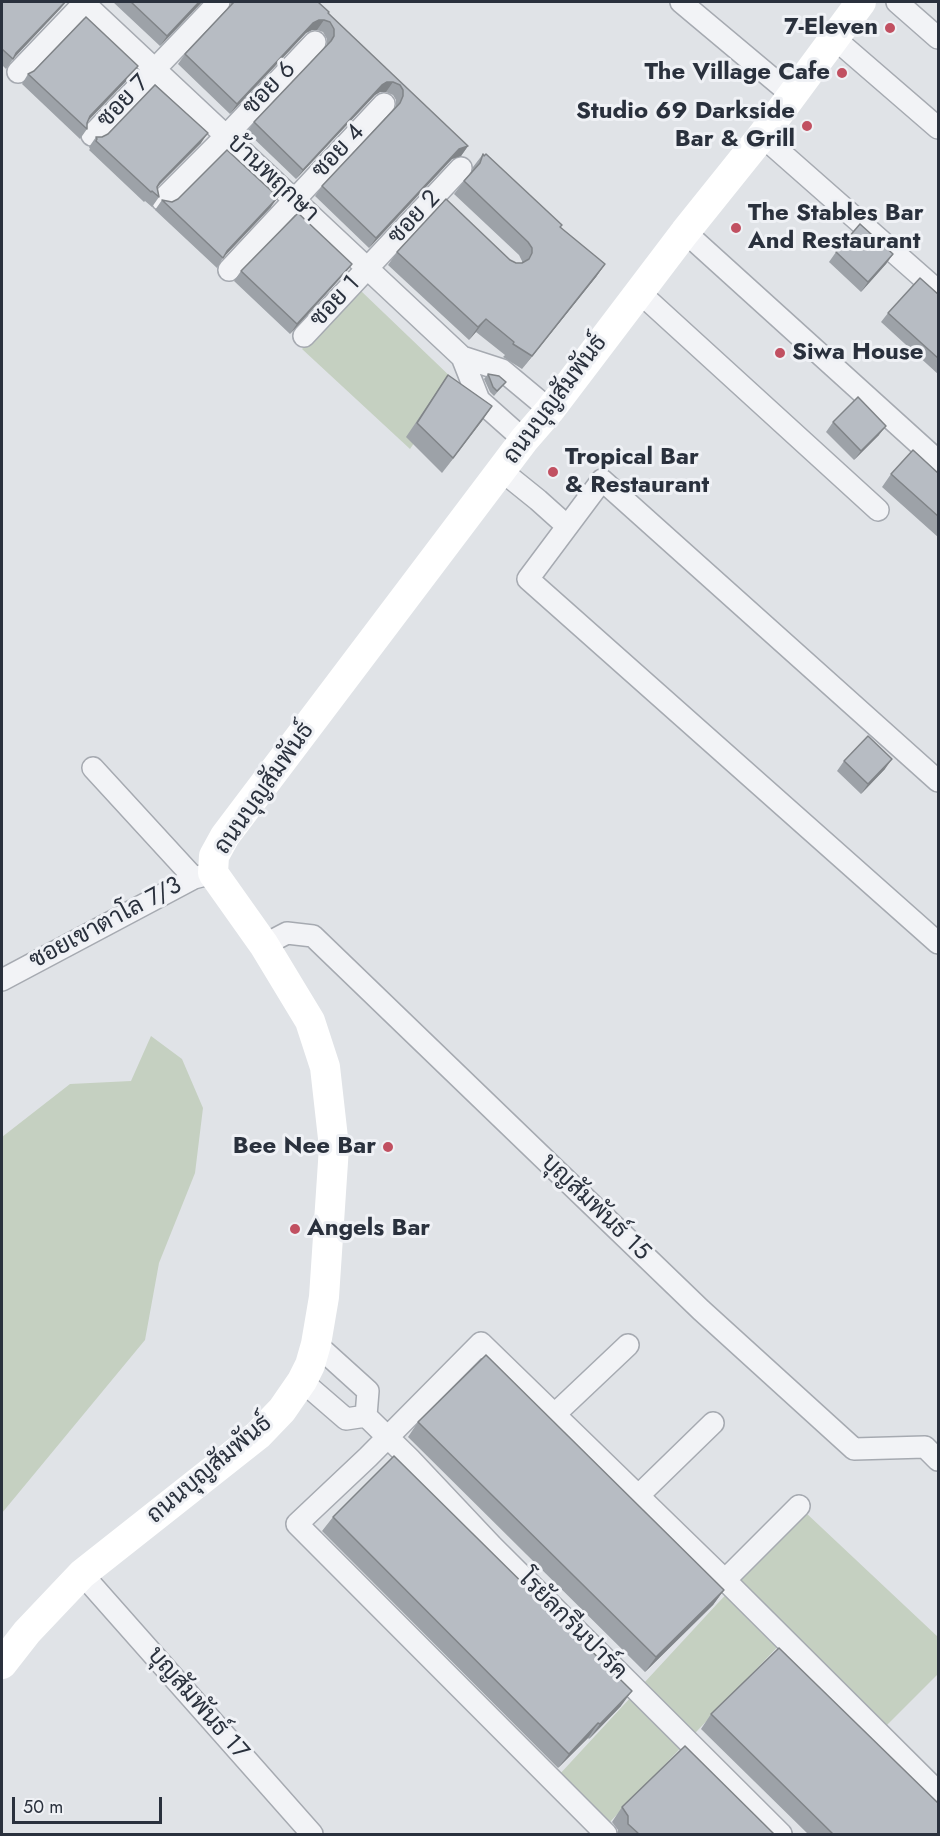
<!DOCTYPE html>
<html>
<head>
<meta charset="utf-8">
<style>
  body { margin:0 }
  #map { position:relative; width:940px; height:1836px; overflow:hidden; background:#e0e3e7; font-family:Jost,sans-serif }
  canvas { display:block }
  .frame { position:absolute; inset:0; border:3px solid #2a313d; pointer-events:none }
  .scale { position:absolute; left:12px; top:1797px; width:150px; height:27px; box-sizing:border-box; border:3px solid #2a313d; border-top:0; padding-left:8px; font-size:18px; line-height:21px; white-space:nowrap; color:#2a313d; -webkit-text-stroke:4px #eff1f5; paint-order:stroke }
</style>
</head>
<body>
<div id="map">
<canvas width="940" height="1836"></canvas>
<div class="frame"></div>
<div class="scale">50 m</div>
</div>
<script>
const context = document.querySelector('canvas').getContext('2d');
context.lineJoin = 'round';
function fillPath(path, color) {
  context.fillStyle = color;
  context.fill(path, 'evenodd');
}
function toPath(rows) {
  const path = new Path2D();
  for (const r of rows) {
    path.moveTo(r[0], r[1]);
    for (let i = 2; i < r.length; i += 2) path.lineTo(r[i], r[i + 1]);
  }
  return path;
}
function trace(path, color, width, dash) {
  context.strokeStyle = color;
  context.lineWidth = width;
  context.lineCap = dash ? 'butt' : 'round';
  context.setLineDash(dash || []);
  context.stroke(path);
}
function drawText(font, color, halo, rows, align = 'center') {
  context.font = font + ' Jost,Sarabun,sans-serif';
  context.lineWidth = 6;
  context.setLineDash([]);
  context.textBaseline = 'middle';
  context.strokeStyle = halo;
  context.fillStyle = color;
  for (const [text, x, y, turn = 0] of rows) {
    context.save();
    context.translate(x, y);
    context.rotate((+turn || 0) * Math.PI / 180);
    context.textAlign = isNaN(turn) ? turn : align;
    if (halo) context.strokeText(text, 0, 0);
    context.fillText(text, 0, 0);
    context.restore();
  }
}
fillPath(toPath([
  [360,290,456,382,410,449,302,349],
  [151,1036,182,1059,203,1108,195,1173,159,1263,145,1340,2,1513,2,1137,70,1084,131,1081],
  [805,1512,938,1637,938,1674,883,1729,788,1636,607,1825,558,1776,717,1604]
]), '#c5d0c1');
const street = toPath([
  [83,2,462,357,502,370,550,410],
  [681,2,792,95],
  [897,2,938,38],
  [834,38,938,128],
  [18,72,85,2],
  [92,135,219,2],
  [762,136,938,291],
  [162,200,226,136,315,42],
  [685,232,938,461],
  [229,270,384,104],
  [639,292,878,510],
  [304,336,461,168],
  [462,357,479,400,524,440],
  [502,471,538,500,567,526],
  [93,768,194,878],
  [938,781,602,480,528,579,938,943],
  [264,945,287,933,313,936,701,1310,854,1449,925,1447,938,1460],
  [2,980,194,878,213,873],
  [316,1344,368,1391,366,1416],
  [302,1381,346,1419,366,1416],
  [555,1414,628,1345],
  [366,1416,409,1458,492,1546,781,1834],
  [638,1496,713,1423],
  [82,1574,312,1834],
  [725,1580,799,1506],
  [606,1834,297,1524,368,1457,481,1343,725,1580,938,1792]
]);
trace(street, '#a6aab1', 24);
trace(street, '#f2f3f6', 21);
trace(toPath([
  [2,1664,27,1632,82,1574,258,1435,282,1410,302,1381,310,1365,316,1344,324,1297,334,1147,325,1067,310,1021,264,945,213,873,214,856,225,836,524,440,550,410,685,232,762,136,861,2]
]), '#fff', 30);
fillPath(toPath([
  [2,2,66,2,60,9,13,59,6,69,2,65],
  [113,2,202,2,160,46],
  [231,2,318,2,328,13,468,146,461,156,452,159,369,248,315,196,322,186,396,106,396,100,393,95,386,92,380,92,375,95,296,179,247,132,254,122,327,45,327,39,323,32,317,30,312,30,306,33,230,114,178,64,185,54,231,5],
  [138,66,131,76,87,122,87,129,80,139,22,84,28,74],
  [108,134,201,143,157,187,159,197,152,207,145,201,144,202,89,150,90,149,89,147,96,137,102,137],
  [483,154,560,227,605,264,596,277,522,369,503,357,505,355,476,332,469,340,388,265,397,252,510,260,516,263,522,263,522,261,519,255,454,194,464,181,472,171,473,167],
  [162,200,172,202,271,207,224,256,217,268,155,210],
  [836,252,893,254,886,264,861,292,829,262],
  [352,264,345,273,290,334,234,281,241,271],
  [939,295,939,375,881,322,888,313],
  [488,374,506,382,494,396,490,392,484,379],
  [448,375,492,406,442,473,406,437],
  [833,422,879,435,854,460,826,432],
  [891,474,939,474,939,538,882,487],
  [844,761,885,769,861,794,837,771],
  [418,1422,724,1590,713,1605,645,1672,408,1437],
  [333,1517,621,1706,589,1739,588,1738,558,1768,322,1531],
  [711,1714,939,1834,808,1834,701,1729],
  [622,1807,774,1834,618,1834,618,1830,612,1822]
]), '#9da2a8');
fillPath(toPath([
  [66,2,60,9,13,59,16,53],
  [199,2,202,2,160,46,167,36],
  [319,20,324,20,317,30,312,30,306,33,230,114,237,104,313,23],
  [138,66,131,76,83,126,90,116],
  [387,82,393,82,386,92,380,92,375,95,296,179,303,170,382,85],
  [208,133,201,143,153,191,160,182],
  [468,146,461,156,452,159,369,248,376,238,459,149],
  [278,197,271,207,223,258,227,251],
  [893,254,886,264,861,292,868,282],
  [352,264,345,273,290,334,297,324],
  [605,264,596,277,522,369,532,356],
  [486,319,476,332,469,340,478,327],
  [492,406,482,421,442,473,453,458],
  [886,426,879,435,854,460,861,451],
  [892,759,885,769,861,794,868,784],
  [724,1590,713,1605,645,1672,656,1657],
  [632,1691,621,1706,589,1739,600,1724],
  [598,1723,588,1738,558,1768,569,1754]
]), '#808488');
const building = toPath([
  [2,2,65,2,16,53,13,59,2,49,2,2],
  [131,2,199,2,167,36,131,2],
  [234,2,318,2,329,12,328,13,468,146,459,149,376,238,322,186,400,103,403,96,403,90,400,85,393,82,387,82,382,85,303,170,254,122,331,41,334,36,334,29,330,22,324,20,319,20,313,23,237,104,185,54,234,2],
  [86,17,138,66,90,116,87,123,87,129,28,74,34,71,86,17],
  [155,85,208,133,160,182,157,187,159,197,152,191,151,192,96,141,97,139,96,137,102,137,108,134,155,85],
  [227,150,278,197,227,251,223,258,162,200,172,202,178,199,227,150],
  [483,154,484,156,486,154,562,225,560,227,605,264,532,356,513,344,514,342,486,319,478,327,397,252,446,199,510,260,516,263,522,263,529,259,532,253,532,248,528,242,464,181,480,163,483,154],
  [298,213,352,264,297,324,241,271,298,213],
  [860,224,893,254,868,282,836,252,860,224],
  [920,278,939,295,939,359,888,313,920,278],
  [488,374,499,376,506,382,497,391,493,387,488,374],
  [448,375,492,406,453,458,417,423,448,375],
  [858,397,886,426,861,451,833,422,858,397],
  [913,450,939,474,939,517,891,474,913,450],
  [868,736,892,759,868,784,844,761,868,736],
  [486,1355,724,1590,656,1657,418,1422,486,1355],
  [394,1456,632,1691,600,1724,598,1723,569,1754,333,1517,394,1456],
  [779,1648,939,1804,939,1834,833,1834,711,1714,779,1648],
  [685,1746,774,1834,639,1834,628,1824,628,1816,622,1807,685,1746]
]);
fillPath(building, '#b7bcc3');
trace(building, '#808488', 1.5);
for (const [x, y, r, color] of [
  [890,28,6,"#c15061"],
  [842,73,6,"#c15061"],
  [807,126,6,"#c15061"],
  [736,228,6,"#c15061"],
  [780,353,6,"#c15061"],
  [553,472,6,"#c15061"],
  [388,1147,6,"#c15061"],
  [295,1229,6,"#c15061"]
]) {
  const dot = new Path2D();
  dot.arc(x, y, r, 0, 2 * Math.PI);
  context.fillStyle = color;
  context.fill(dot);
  trace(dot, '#eff1f5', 2);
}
drawText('bold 24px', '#2a313d', '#eff1f5', [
  ["7-Eleven",878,28],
  ["The Village Cafe",830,73],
  ["Studio 69 Darkside",795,112],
  ["Bar & Grill",795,140],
  ["The Stables Bar",748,214,"left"],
  ["And Restaurant",748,242,"left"],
  ["Siwa House",792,353,"left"],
  ["Tropical Bar",565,458,"left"],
  ["& Restaurant",565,486,"left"],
  ["Bee Nee Bar",376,1147],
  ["Angels Bar",307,1229,"left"]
], 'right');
drawText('24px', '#2a313d', '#eff1f5', [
  ["ซอย 6",270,89,-46],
  ["ซอย 7",124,102,-46],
  ["ซอย 4",339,152,-47],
  ["บ้านพฤกษา",272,179,43],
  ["ซอย 2",415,218,-47],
  ["ซอย 1",336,302,-47],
  ["ถนนบุญสัมพันธ์",556,400,-53],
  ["ถนนบุญสัมพันธ์",265,789,-55],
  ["ซอยเขาตาโล 7/3",106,924,-28],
  ["บุญสัมพันธ์ 15",595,1208,44],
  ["ถนนบุญสัมพันธ์",210,1470,-40],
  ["โรยัลกรีนปาร์ค",572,1626,45],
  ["บุญสัมพันธ์ 17",197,1704,49]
]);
</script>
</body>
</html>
